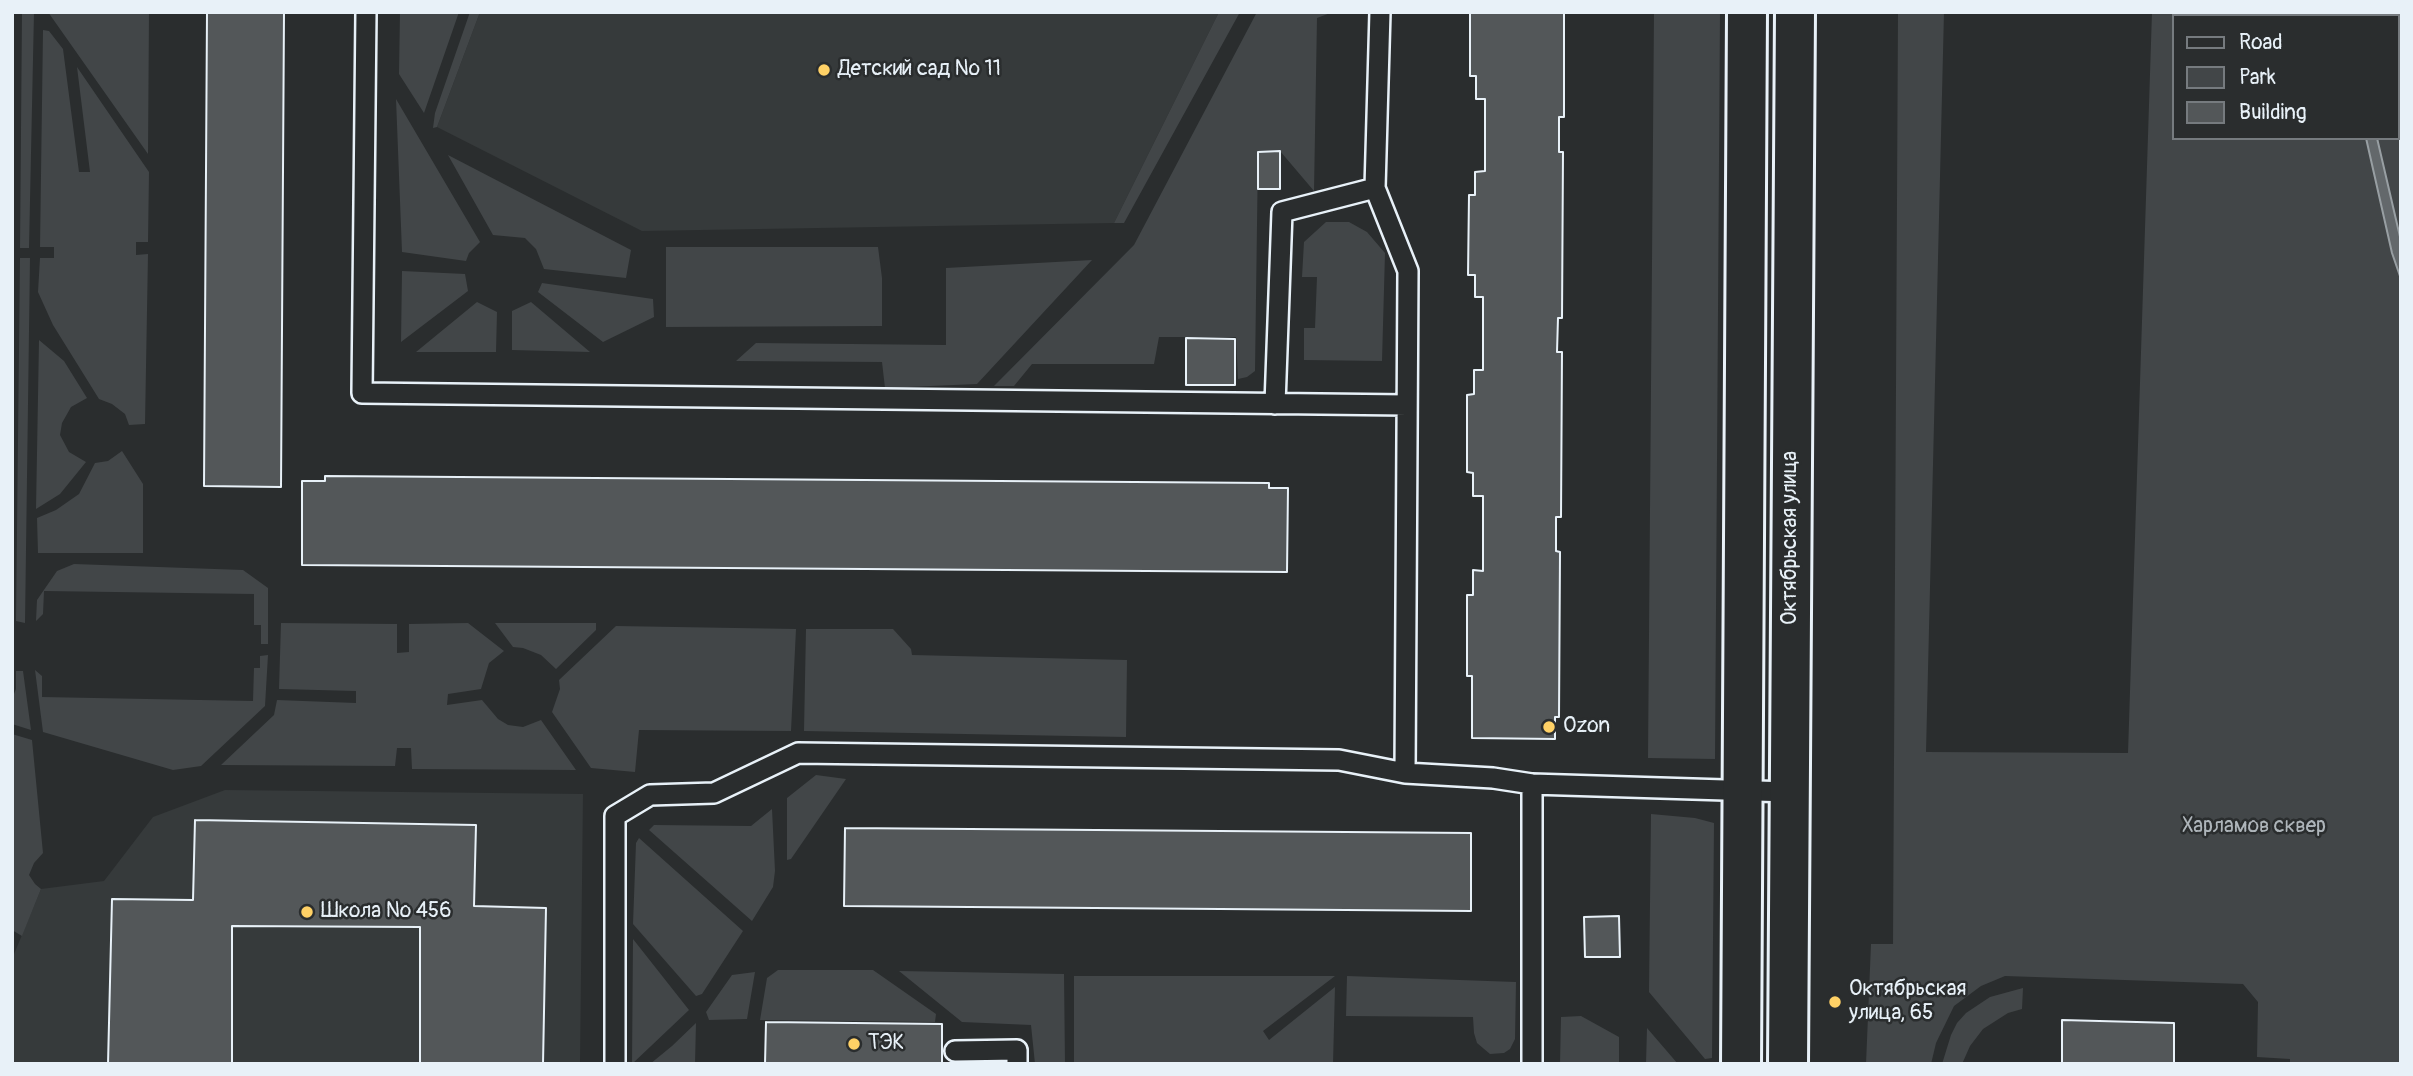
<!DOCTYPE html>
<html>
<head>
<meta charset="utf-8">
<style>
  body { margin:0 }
  #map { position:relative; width:2413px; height:1076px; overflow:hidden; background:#2a2d2e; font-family:Pangolin,sans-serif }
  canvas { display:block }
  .frame { position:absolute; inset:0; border:14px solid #e8f1f8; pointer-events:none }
  .legend { position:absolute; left:2172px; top:14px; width:228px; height:126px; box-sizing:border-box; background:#2a2d2e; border:2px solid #767b7f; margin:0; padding:9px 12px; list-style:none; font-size:21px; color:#e8f1f8 }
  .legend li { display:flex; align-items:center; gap:14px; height:35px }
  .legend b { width:35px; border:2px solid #767b7f }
</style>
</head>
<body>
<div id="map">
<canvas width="2413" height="1076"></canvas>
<div class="frame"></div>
<ul class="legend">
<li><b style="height:9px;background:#2a2d2e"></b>Road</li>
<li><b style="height:19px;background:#424648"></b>Park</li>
<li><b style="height:19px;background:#535759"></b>Building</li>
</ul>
</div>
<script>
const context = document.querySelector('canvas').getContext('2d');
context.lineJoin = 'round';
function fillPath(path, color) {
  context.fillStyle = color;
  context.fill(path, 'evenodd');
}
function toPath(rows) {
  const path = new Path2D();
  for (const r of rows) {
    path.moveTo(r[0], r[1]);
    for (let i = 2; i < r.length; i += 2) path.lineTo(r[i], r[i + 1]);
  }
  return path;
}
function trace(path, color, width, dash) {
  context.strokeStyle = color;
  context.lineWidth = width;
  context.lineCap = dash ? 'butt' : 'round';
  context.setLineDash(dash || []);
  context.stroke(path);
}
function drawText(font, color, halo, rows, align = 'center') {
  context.font = font + ' Pangolin,sans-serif';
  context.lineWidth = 5;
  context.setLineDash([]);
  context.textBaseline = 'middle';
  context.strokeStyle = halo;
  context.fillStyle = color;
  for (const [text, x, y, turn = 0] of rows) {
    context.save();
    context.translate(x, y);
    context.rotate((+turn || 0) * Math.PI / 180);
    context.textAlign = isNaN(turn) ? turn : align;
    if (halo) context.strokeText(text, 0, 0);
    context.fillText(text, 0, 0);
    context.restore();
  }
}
fillPath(toPath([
  [480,12,1219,12,1114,223,642,231,437,127],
  [225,790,583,794,580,1064,12,1064,12,959,41,889,104,881,153,817]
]), '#363a3b');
fillPath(toPath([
  [22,12,34,12,29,248,20,248],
  [48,12,149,12,148,154],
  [400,12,459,12,424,113,399,74],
  [470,12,480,12,437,127,433,128,435,113],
  [1219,12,1240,12,1124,223,1114,223],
  [1257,12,1333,12,1317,18,1314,191,1280,151,1258,152,1255,371,1247,377,1238,379,1236,337,1159,337,1154,364,1032,364,1014,386,994,386,1134,245],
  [1654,12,1720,12,1715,759,1648,758],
  [1898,12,1944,12,1926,752,2128,753,2152,12,2337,12,2338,16,2173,16,2173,138,2366,138,2392,253,2401,279,2401,1064,2290,1064,2290,1059,2257,1057,2258,1002,2243,984,2005,976,1981,986,1954,1006,1936,1043,1931,1064,1866,1064,1871,944,1893,944],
  [2347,12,2401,12,2401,241,2377,138,2397,138,2397,16,2348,16],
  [43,30,49,31,63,49,79,172,90,172,77,67,149,172,148,242,136,242,136,255,148,254,145,424,129,425,125,414,112,404,99,399,53,325,38,292,40,258,54,258,54,247,40,247],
  [396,99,480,242,469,253,466,261,402,252],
  [448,155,631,250,626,278,544,269,536,249,525,238,493,235],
  [1326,222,1349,222,1367,232,1385,253,1382,361,1304,360,1304,328,1315,328,1317,277,1302,277,1304,242],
  [666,247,878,247,882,278,882,326,666,327],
  [20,258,30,258,25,623,16,621],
  [1092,260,977,384,885,388,882,362,736,361,756,343,946,345,946,268],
  [402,271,465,274,468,291,401,342],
  [542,283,653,299,654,317,603,342,538,292],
  [477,302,497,312,496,352,416,352],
  [531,302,590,352,512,350,512,311],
  [39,340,64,361,87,398,71,407,62,423,60,435,69,452,86,462,60,494,36,509],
  [122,451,143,484,143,553,38,553,37,518,56,510,79,494,95,463,108,461],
  [74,564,243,570,268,588,268,644,261,644,261,625,254,625,254,594,44,591,43,614,36,621,37,600,57,571],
  [281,623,397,624,397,653,409,652,409,624,468,623,504,651,489,663,481,689,448,694,447,705,482,700,498,719,508,725,523,727,541,720,576,770,412,769,411,748,397,748,395,766,221,765,274,715,277,700,356,703,356,691,279,689],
  [495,623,596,623,596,630,556,669,541,655,523,648,513,647],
  [616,626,796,629,791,731,639,730,635,772,591,768,552,712,560,689,559,680],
  [806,629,893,629,911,649,912,655,1127,660,1126,737,804,731],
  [268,655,265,706,201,766,173,770,43,732,35,670,42,676,42,697,253,701,254,668,260,668,260,656],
  [16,671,23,671,31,730,12,724,12,699,16,689],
  [12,734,32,740,43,853,34,863,29,875,35,884,41,889,22,936,12,930],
  [816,775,846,779,791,859,787,860,787,798],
  [772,809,775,871,773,887,752,921,649,830,654,825,751,826],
  [1651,814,1695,818,1714,823,1712,1058,1705,1059,1649,992],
  [639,838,743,931,702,994,696,996,633,924,636,843],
  [633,939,689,1010,632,1064],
  [778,970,873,970,936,1014,935,1022,760,1020,767,978],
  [899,971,1064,974,1065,1064,1035,1064,1031,1025,962,1022],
  [755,972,747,1019,709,1020,706,1012,732,975],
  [1074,976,1335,976,1263,1031,1269,1040,1335,987,1333,1064,1074,1064],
  [1347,976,1516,982,1515,1039,1510,1049,1504,1053,1490,1054,1477,1043,1474,1033,1473,1017,1346,1016],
  [2023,988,2022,1009,2008,1013,1983,1029,1970,1046,1962,1064,1942,1064,1951,1035,1957,1023,1966,1013,1990,997],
  [1581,1016,1619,1037,1619,1064,1560,1064,1561,1017],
  [696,1023,695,1064,650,1064,672,1046],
  [1647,1028,1678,1064,1646,1064]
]), '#424648');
const water = toPath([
  [2366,138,2377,138,2401,241,2401,279,2392,253,2366,138]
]);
fillPath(water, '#63686b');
trace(water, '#989fa3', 2);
const building = toPath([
  [207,12,284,12,281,487,204,486,207,12],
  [1470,12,1564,12,1564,117,1559,117,1559,152,1563,152,1562,318,1558,318,1557,352,1562,352,1561,517,1556,517,1556,551,1560,552,1559,717,1555,717,1555,739,1472,738,1472,676,1467,676,1467,595,1473,595,1473,570,1483,571,1483,496,1473,496,1473,473,1467,472,1467,395,1474,394,1474,370,1483,370,1483,297,1475,297,1475,275,1468,275,1469,195,1475,195,1475,172,1485,171,1485,99,1476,99,1476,76,1470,76,1470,12],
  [1280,151,1280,189,1258,189,1258,152,1280,151],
  [1186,338,1235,339,1235,385,1186,385,1186,338],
  [325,476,1269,483,1269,488,1288,488,1287,572,302,565,302,481,325,481,325,476],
  [195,820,476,825,474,906,546,908,543,1064,420,1064,420,927,232,926,232,1064,108,1064,112,899,193,900,195,820],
  [845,828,1471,833,1471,911,844,906,845,828],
  [1619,916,1620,957,1585,957,1584,917,1619,916],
  [2062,1020,2174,1023,2174,1064,2062,1064,2062,1020],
  [766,1022,942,1024,942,1064,765,1064,766,1022]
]);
fillPath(building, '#535759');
trace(building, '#e8f1f8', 2);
const lane = toPath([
  [366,12,362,393,1407,405],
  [1380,12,1375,188,1408,271,1405,773],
  [1275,404,1282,212,1375,188],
  [955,1051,1017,1050,1017,1064],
  [615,1064,615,816,650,795,714,793,798,753,1339,760,1405,773,1493,778,1532,784,1789,792],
  [1532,1064,1532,784]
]);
const street = toPath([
  [1741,1064,1747,12],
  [1788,1064,1795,12]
]);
trace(lane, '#e8f1f8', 24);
trace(street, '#e8f1f8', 44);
trace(lane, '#2a2d2e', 19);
trace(street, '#2a2d2e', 38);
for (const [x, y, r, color] of [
  [824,70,7,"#ffd166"],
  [1549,727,7,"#ffd166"],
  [307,912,7,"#ffd166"],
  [1835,1002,7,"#ffd166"],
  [854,1044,7,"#ffd166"]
]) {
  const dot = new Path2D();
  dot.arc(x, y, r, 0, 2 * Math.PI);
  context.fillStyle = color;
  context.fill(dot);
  trace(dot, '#2a2d2e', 2.5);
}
drawText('21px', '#e8f1f8', '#2a2d2e', [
  ["Детский сад № 11",838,70],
  ["Ozon",1563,727],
  ["Школа № 456",321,912],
  ["Октябрьская",1849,990],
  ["улица, 65",1849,1014],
  ["ТЭК",868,1044]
], 'left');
drawText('21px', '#e8f1f8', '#2a2d2e', [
  ["Октябрьская улица",1791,538,-90]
]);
drawText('21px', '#aeb5ba', '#2a2d2e', [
  ["Харламов сквер",2254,827]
]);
</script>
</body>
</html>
